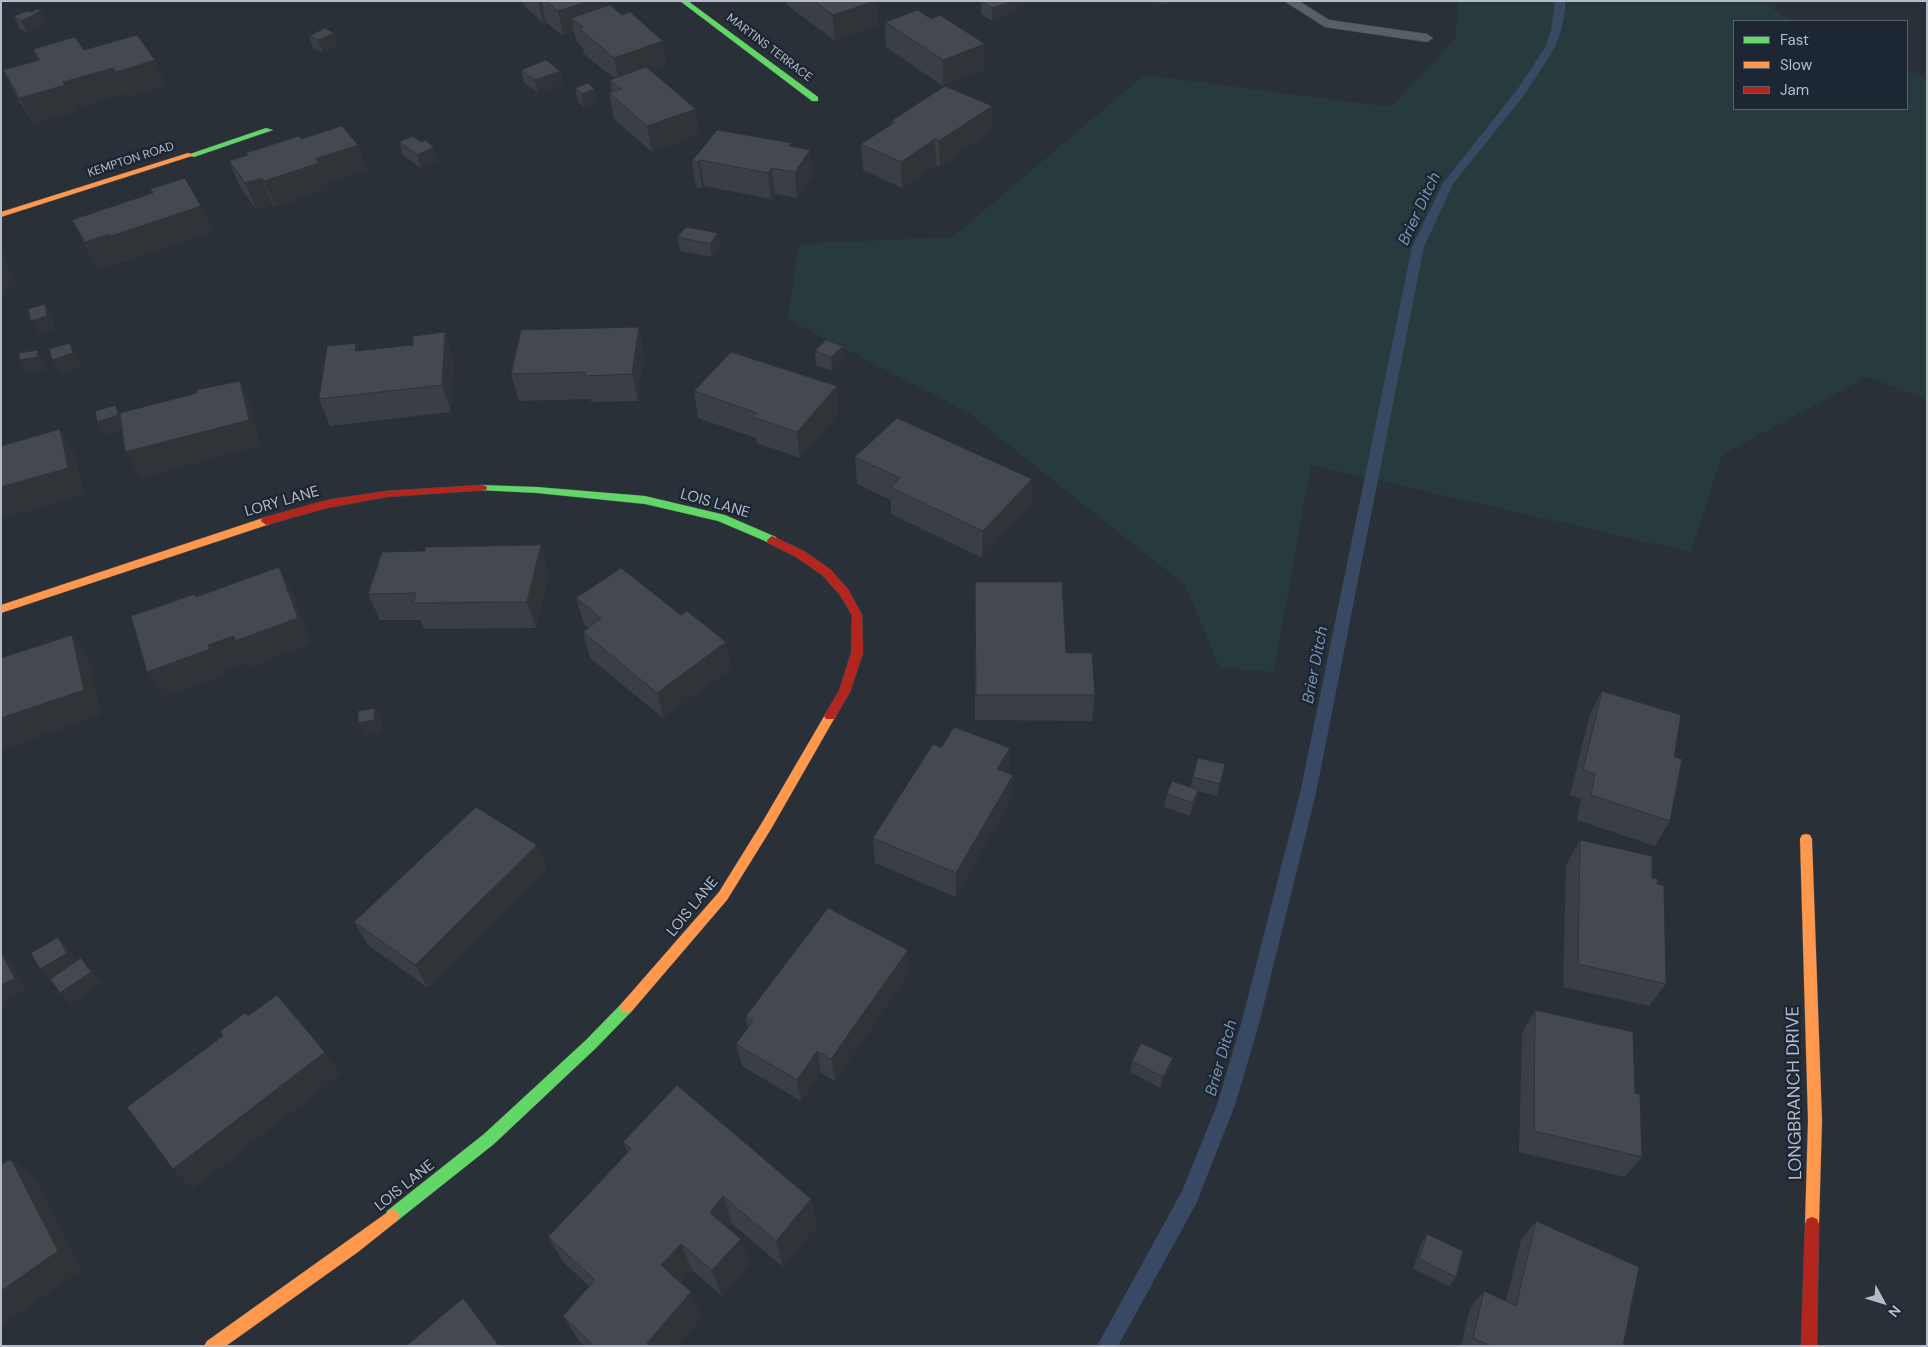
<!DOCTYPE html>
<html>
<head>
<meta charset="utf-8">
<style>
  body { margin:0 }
  #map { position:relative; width:1928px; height:1347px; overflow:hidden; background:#2a3038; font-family:"DM Sans",sans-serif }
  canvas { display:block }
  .frame { position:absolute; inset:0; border:2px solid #b4bcc9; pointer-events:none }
  .legend { position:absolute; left:1733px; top:20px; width:175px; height:90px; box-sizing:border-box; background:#1d2633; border:1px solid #59626f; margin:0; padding:6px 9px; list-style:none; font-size:15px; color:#b4bcc9 }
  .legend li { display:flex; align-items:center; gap:10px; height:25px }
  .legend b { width:25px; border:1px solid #59626f }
  .north { position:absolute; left:1858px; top:1277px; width:50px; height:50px; -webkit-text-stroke:4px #1d2633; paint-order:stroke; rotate:129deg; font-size:14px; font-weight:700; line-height:20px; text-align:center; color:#b4bcc9 }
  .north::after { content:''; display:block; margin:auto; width:18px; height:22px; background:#b4bcc9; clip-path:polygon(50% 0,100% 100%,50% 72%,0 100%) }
</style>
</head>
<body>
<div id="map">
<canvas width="1928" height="1347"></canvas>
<div class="frame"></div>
<ul class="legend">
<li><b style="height:6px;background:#63d668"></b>Fast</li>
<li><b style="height:6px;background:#ff974d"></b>Slow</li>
<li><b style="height:6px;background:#b3261e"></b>Jam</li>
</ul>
<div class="north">N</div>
</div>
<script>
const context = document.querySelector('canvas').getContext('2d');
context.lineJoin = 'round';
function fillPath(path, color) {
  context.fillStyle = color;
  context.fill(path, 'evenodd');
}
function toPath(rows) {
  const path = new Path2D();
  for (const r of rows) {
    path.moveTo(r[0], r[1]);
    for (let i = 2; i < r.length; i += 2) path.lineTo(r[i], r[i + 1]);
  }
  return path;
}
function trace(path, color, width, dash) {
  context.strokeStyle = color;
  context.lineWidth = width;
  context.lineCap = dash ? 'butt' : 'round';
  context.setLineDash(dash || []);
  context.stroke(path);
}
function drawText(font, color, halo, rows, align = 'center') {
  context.font = font + ' "DM Sans",sans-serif';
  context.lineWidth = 5;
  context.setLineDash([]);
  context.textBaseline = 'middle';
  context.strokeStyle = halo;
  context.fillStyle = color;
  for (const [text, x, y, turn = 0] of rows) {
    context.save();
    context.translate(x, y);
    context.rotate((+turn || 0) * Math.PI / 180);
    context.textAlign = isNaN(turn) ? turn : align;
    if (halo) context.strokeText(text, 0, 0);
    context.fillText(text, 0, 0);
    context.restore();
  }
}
fillPath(toPath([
  [1459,1,1763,1,1780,14,1796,21,1734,21,1734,109,1907,109,1907,71,1927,79,1927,399,1867,377,1722,455,1691,552,1311,465,1274,672,1219,667,1185,585,967,412,787,319,799,244,953,237,1144,75,1391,107,1455,39]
]), '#273a3e');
fillPath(toPath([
  [1555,1,1565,1,1565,11,1561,31,1554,49,1525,94,1453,184,1424,247,1316,793,1259,1024,1235,1105,1196,1204,1118,1346,1097,1346,1182,1191,1217,1105,1241,1024,1300,793,1412,247,1443,183,1517,90,1544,49,1551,31,1555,1]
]), '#384963');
const lane = toPath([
  [1284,1,1299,1,1329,20,1427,34,1433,38,1427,42,1325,27,1284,1]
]);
const fast = toPath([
  [680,1,688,1,818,97,818,101,812,101,680,1],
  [266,128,273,130,194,157,187,155,266,128],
  [482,485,537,487,645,496,725,515,776,537,777,540,772,544,718,521,645,504,537,493,478,490,477,488,478,486,482,485],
  [627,1001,632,1003,634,1007,632,1011,596,1048,494,1144,397,1221,392,1223,387,1221,385,1216,387,1211,484,1134,586,1040,622,1003,627,1001]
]);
const slow = toPath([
  [188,153,195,155,1,217,1,212,188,153],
  [266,517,270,518,271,521,270,524,1,613,1,605,266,517],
  [830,711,834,713,836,716,834,719,771,829,727,900,632,1011,627,1013,622,1011,620,1007,622,1003,719,892,763,821,826,713,830,711],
  [1806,834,1810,835,1812,839,1822,1121,1819,1224,1817,1229,1812,1231,1807,1229,1805,1224,1808,1121,1800,839,1802,835,1806,834],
  [392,1209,397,1211,399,1216,397,1221,358,1252,226,1346,204,1346,207,1341,392,1209]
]);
const jam = toPath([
  [482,485,486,486,487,488,486,490,386,497,327,508,266,525,261,521,262,518,327,500,386,491,482,485],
  [772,536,804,551,830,569,848,589,862,615,863,653,850,692,834,719,826,719,824,716,839,691,851,653,852,615,840,595,822,575,796,557,768,543,767,540,772,536],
  [1812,1217,1817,1219,1819,1224,1817,1346,1801,1346,1805,1224,1807,1219,1812,1217]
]);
trace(lane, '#484c53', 1);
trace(fast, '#484c53', 1);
trace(slow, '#484c53', 1);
trace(jam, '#484c53', 1);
fillPath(lane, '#5a5e66');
fillPath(fast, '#63d668');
fillPath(slow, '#ff974d');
fillPath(jam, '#b3261e');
fillPath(toPath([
  [522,1,606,1,607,6,667,66,651,72,699,134,652,152,614,119,609,93,612,92,610,80,614,78,584,54,583,48,577,43,574,32,563,36,546,22,543,23,525,7,524,4],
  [786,1,877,1,878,25,834,40,787,5],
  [981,1,1017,12,992,21,981,14],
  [1148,1,1168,1,1167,4],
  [14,16,47,23,28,33,20,29],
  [885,22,985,69,943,86,886,47],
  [309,36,338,46,323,53,313,48],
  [33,49,84,50,166,85,127,97,125,93,76,108,77,111,33,124,16,95,3,70,38,60],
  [521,70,560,71,563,84,538,93,524,83],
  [575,88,598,102,584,107,578,102],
  [992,106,991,131,940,167,936,165,902,188,863,170,861,144,892,125,891,121],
  [301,139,358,145,367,170,326,184,328,189,275,207,272,204,256,209,240,187,229,161,247,156,246,153],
  [399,142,438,160,421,168,403,155],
  [792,147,813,176,797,198,775,194,771,199,704,186,702,188,696,187,692,161],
  [150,189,201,206,213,232,124,262,123,261,98,269,72,220,152,193],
  [677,237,720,246,712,257,680,251],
  [413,345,454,359,451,412,330,426,319,399,359,351],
  [843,346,844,360,832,371,816,365,815,351],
  [644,353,638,401,591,402,590,399,519,401,511,374],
  [694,391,839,413,800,458,757,443,756,438,698,418],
  [855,457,1032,479,1030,506,982,558,891,514,891,500,857,484],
  [549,572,536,628,424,629,420,620,380,620,368,594],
  [975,582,1095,695,1092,721,975,720],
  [576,598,681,615,726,642,731,668,663,718,590,658,583,632,588,628,584,624],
  [1602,691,1674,757,1670,821,1655,846,1577,820,1581,799,1570,795,1589,717],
  [941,748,1010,748,1009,773,1013,775,1011,800,956,897,875,863,873,838],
  [1225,764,1217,796,1198,791,1195,803,1190,816,1164,807,1167,794,1191,787,1193,777],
  [1580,840,1652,878,1657,884,1666,984,1649,1006,1563,987,1566,865],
  [537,845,547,869,428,988,368,945,354,922],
  [908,950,909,973,835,1081,821,1073,801,1101,742,1066,736,1044,748,1028,746,1016],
  [1535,1010,1635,1093,1642,1157,1625,1177,1519,1152,1522,1033],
  [1132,1061,1170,1069,1160,1088,1130,1072],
  [623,1142,811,1199,816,1227,783,1267,732,1224,728,1228,741,1239,749,1265,722,1296,692,1270,680,1283,691,1292,702,1317,677,1346,584,1346,579,1341,563,1316,590,1287,564,1263,548,1237,628,1153],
  [1536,1221,1623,1346,1461,1346,1470,1308,1484,1291,1506,1301,1521,1240],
  [1427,1234,1456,1277,1449,1286,1413,1269,1421,1244]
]), '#3a3f45');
fillPath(toPath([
  [538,1,542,1,546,22,543,23],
  [589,1,606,1,610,21,583,27,571,18,574,32,563,36,558,11],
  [874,1,877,1,878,25,834,40,833,15],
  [1013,1,1017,1,1017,12,992,21,992,8],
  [41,11,47,23,28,33,21,21],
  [334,33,338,46,323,53,318,40],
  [663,41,667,66,619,83,614,58],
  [985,44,985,69,943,86,943,60],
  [155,60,166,85,127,97,116,72],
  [113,68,125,93,76,108,77,111,33,124,20,98,63,82],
  [560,71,563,84,538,93,535,80],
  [595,89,598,102,584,107,582,94],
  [992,106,991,131,940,167,939,141],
  [696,109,699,134,652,152,647,126],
  [935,139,936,165,902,188,901,162],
  [358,145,367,170,326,184,328,189,275,207,264,181,315,159],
  [434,147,438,160,421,168,417,155],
  [810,150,813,176,797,198,795,172],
  [700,160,704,186,702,188,698,162],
  [772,168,775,194,771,199,768,173],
  [262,178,272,204,256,209,245,183],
  [201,206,213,232,124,262,111,236],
  [718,233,720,246,712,257,710,244],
  [109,234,123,261,98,269,85,242],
  [1,252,6,260,17,286,1,291],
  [45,304,53,318,55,329,39,334,31,321],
  [639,327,644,353,638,401,632,374],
  [445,332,454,359,451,412,442,385],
  [70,343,77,357,81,367,60,374,52,360],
  [356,343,366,369,355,351],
  [843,346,844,360,832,371,831,357],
  [38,350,45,363,45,371,27,374,19,360],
  [240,381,252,408,261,446,140,478,125,452],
  [837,386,839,413,800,458,797,432],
  [116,405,123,418,126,429,105,435,97,422],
  [60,429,76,456,84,495,1,519,1,487],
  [1032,479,1030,506,982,558,983,531],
  [541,545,549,572,536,628,527,602],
  [279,567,292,593,312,644,250,667,247,662,224,671,225,675,164,697,147,672],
  [72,635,90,661,102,715,1,750,1,718],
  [726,642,731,668,663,718,657,693],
  [375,708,382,721,381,733,364,736,358,723],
  [1010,748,1009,774,997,769],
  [1013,775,1011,800,956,897,956,873],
  [1198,790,1195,803,1190,816,1193,803],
  [537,845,547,869,428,988,415,965],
  [58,937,69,949,78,964,51,981,40,969],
  [908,950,909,973,835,1081,831,1059],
  [2,953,13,965,26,989,1,1004],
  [81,958,102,983,71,1005,60,993],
  [817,1051,821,1073,801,1101,797,1080],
  [325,1052,341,1074,193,1189,173,1169],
  [1173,1058,1170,1069,1160,1088,1163,1077],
  [11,1159,36,1179,82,1270,1,1326,1,1291],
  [723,1196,732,1224,719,1240,710,1213],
  [811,1199,816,1227,783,1267,776,1241],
  [741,1239,749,1265,722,1296,712,1270],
  [681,1244,692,1270,673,1291,661,1265],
  [691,1292,702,1317,677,1346,649,1346,647,1343]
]), '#303338');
const building = toPath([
  [546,1,589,1,558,11,546,1],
  [814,1,874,1,833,15,814,1],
  [981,1,1013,1,992,8,981,1],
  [610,5,622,15,630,12,663,41,614,58,579,28,583,27,571,18,610,5],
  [38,9,41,11,21,21,14,16,27,11,30,12,38,9],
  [918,10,931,19,940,15,985,44,943,60,885,22,918,10],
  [325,28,334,33,318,40,309,36,325,28],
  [137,35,155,60,116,72,113,68,63,82,65,85,20,98,3,70,40,60,33,49,75,37,84,50,137,35],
  [546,60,560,71,535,80,521,70,546,60],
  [646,67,696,109,647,126,609,93,621,89,610,80,646,67],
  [588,83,595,89,582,94,575,88,588,83],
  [945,86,992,106,939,141,935,139,901,162,861,144,895,122,891,121,945,86],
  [342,126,358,145,315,159,319,163,264,181,262,178,245,183,229,161,248,155,246,153,299,136,301,139,342,126],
  [717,130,792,143,789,146,810,150,795,172,772,168,768,173,700,160,698,162,692,161,717,130],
  [413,136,421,142,425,140,434,147,417,155,399,142,413,136],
  [185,178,201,206,111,236,109,234,85,242,72,220,153,193,150,189,185,178],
  [686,227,718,233,710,244,677,237,686,227],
  [45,304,47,316,31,321,28,309,45,304],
  [639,327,632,374,585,376,585,372,511,374,521,330,639,327],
  [445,332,442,385,319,399,327,346,356,343,355,351,413,345,413,336,445,332],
  [826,340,843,346,831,357,815,351,826,340],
  [70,343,73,353,52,360,49,349,70,343],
  [38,350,37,357,19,360,19,353,38,350],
  [731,352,837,386,797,432,753,417,757,413,694,391,731,352],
  [240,381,249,420,125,452,120,413,197,393,196,390,240,381],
  [116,405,118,415,97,422,95,411,116,405],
  [897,418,1032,479,983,531,890,487,900,478,855,457,897,418],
  [60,429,68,468,1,487,1,446,60,429],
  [541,545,527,602,413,603,416,593,368,594,382,552,425,551,426,547,541,545],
  [279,567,298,618,235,641,234,636,208,645,210,649,147,672,131,616,195,594,196,597,279,567],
  [621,568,681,615,687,611,726,642,657,693,583,632,601,618,576,598,621,568],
  [975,582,1062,582,1066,653,1092,653,1095,695,976,695,975,582],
  [72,635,84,690,1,718,1,658,72,635],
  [1602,691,1681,715,1674,757,1682,759,1670,821,1591,795,1595,774,1583,770,1602,691],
  [375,708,374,720,358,723,358,711,375,708],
  [954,727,1010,748,997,769,1013,775,956,873,873,838,933,744,941,748,954,727],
  [1198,758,1225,764,1220,784,1193,777,1198,758],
  [1172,781,1198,790,1193,803,1167,794,1172,781],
  [476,807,537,845,415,965,354,922,476,807],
  [1580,840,1652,856,1652,878,1658,879,1657,884,1664,886,1666,984,1578,964,1580,840],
  [828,908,908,950,831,1059,817,1051,797,1080,736,1044,753,1021,746,1016,828,908],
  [58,937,67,953,40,969,31,953,58,937],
  [1,953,15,978,1,985,1,953],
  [81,958,91,972,60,993,50,979,81,958],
  [277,995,325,1052,173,1169,127,1107,223,1036,220,1031,245,1013,248,1016,277,995],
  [1535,1010,1633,1032,1635,1093,1640,1094,1642,1157,1534,1131,1535,1010],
  [1141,1043,1173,1058,1163,1077,1132,1061,1141,1043],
  [677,1085,811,1199,776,1241,723,1196,710,1213,741,1239,712,1270,681,1244,661,1265,691,1292,647,1343,650,1346,594,1346,563,1316,595,1280,548,1237,631,1149,623,1142,677,1085],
  [11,1159,58,1251,1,1291,1,1165,11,1159],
  [1536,1221,1639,1267,1623,1346,1491,1346,1473,1338,1484,1291,1516,1306,1536,1221],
  [1427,1234,1463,1251,1456,1277,1419,1259,1427,1234],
  [463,1298,499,1346,406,1346,463,1298]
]);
fillPath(building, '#444950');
trace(building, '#303338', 1);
drawText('12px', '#b4bcc9', '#1d2633', [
  ["MARTINS TERRACE",769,48,37],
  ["KEMPTON ROAD",131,160,-18]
]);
drawText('15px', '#b4bcc9', '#1d2633', [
  ["LORY LANE",282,502,-16],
  ["LOIS LANE",715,504,16],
  ["LOIS LANE",693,907,-51],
  ["LOIS LANE",405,1186,-39]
]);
drawText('italic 16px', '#7c92b1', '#1d2633', [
  ["Brier Ditch",1420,209,-65],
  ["Brier Ditch",1316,665,-79],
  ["Brier Ditch",1222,1058,-74]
]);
drawText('18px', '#b4bcc9', '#1d2633', [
  ["LONGBRANCH DRIVE",1795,1093,-91]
]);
</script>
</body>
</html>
